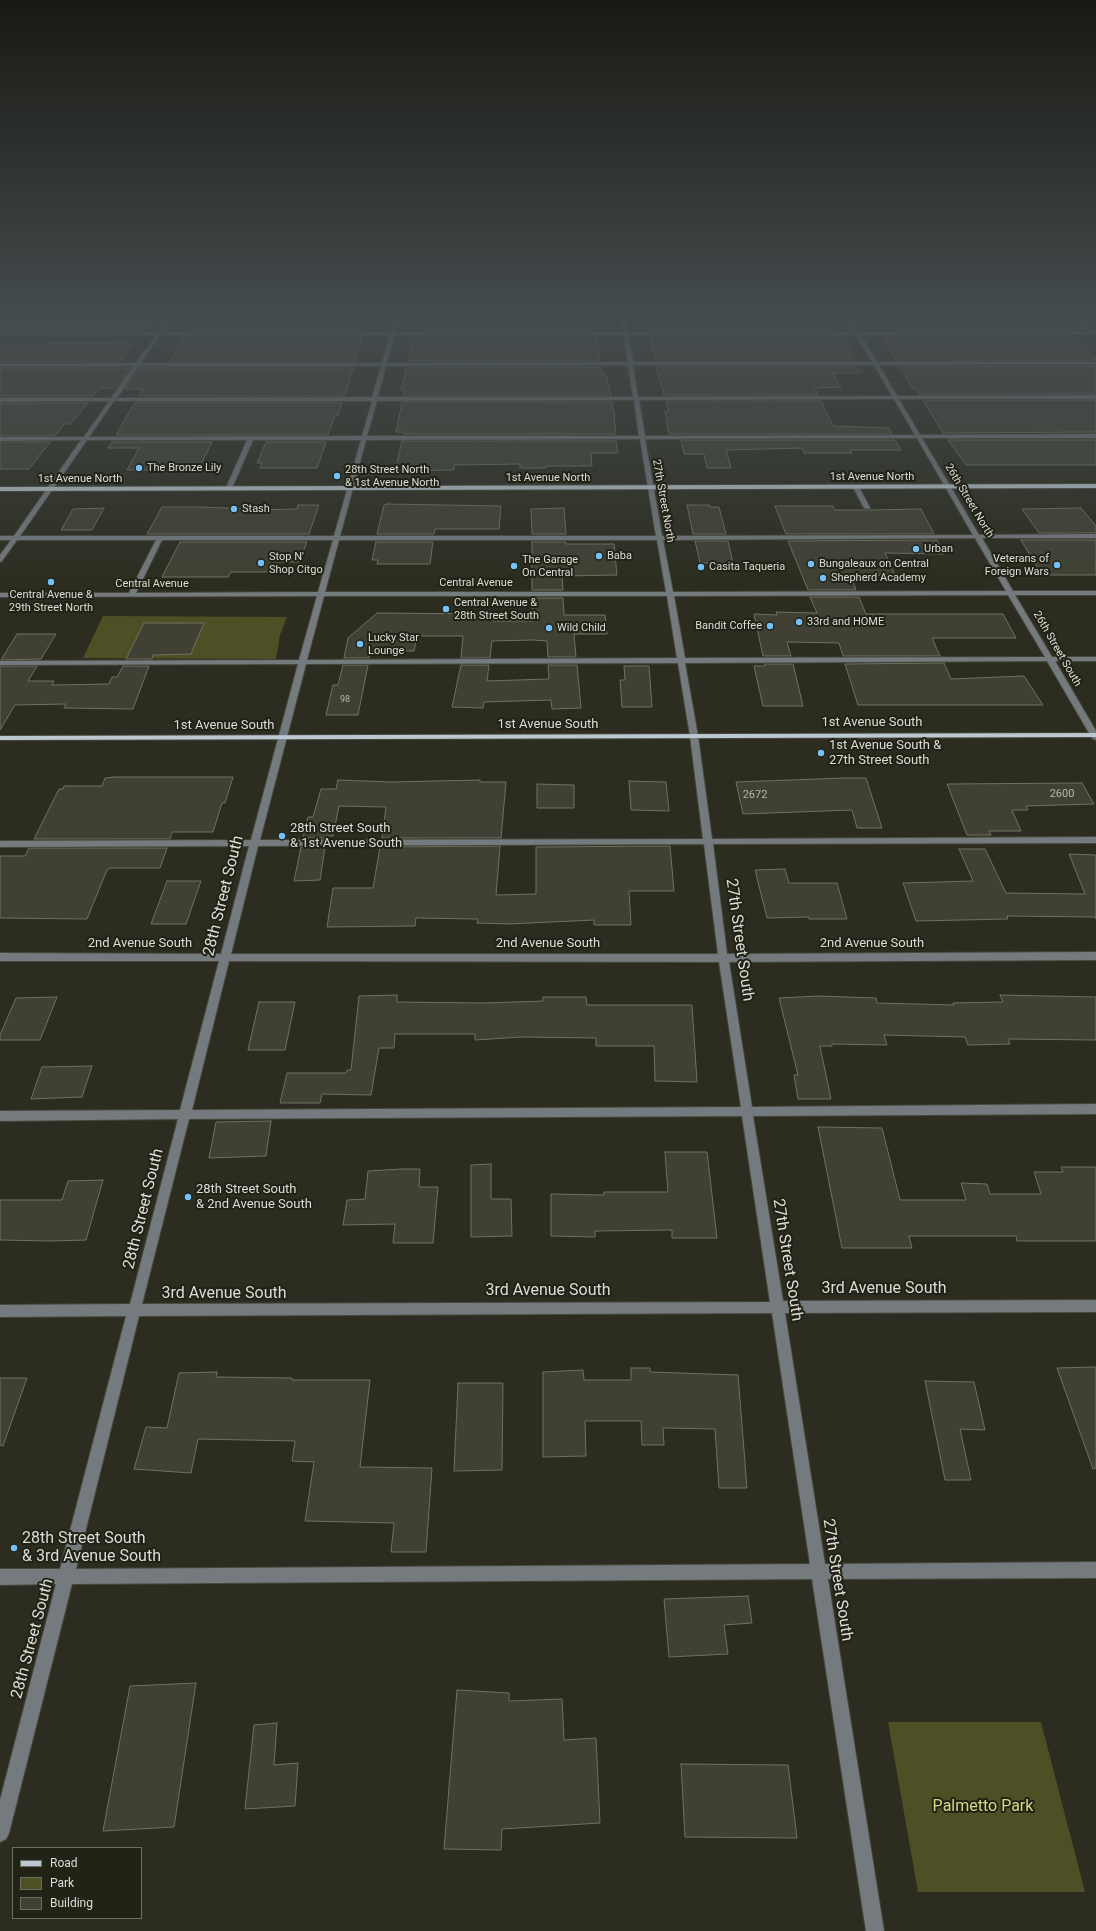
<!DOCTYPE html>
<html>
<head>
<meta charset="utf-8">
<style>
  body { margin:0 }
  #map { position:relative; width:1096px; height:1931px; overflow:hidden; background:#2c2d20; font-family:Roboto,sans-serif }
  canvas { display:block }
  .legend { position:absolute; left:12px; top:1847px; width:130px; height:72px; box-sizing:border-box; background:#222317; border:1px solid #6c6d63; margin:0; padding:5px 7px; list-style:none; font-size:12px; color:#dcddd4 }
  .legend li { display:flex; align-items:center; gap:8px; height:20px }
  .legend b { width:20px; border:1px solid #6c6d63 }
</style>
</head>
<body>
<div id="map">
<canvas width="1096" height="1931"></canvas>
<ul class="legend">
<li><b style="height:5px;background:#bcc8d1"></b>Road</li>
<li><b style="height:11px;background:#4d4f24"></b>Park</li>
<li><b style="height:11px;background:#404134"></b>Building</li>
</ul>
</div>
<script>
const context = document.querySelector('canvas').getContext('2d');
context.lineJoin = 'round';
function fillPath(path, color) {
  context.fillStyle = color;
  context.fill(path, 'evenodd');
}
function toPath(rows) {
  const path = new Path2D();
  for (const r of rows) {
    path.moveTo(r[0], r[1]);
    for (let i = 2; i < r.length; i += 2) path.lineTo(r[i], r[i + 1]);
  }
  return path;
}
function trace(path, color, width, dash) {
  context.strokeStyle = color;
  context.lineWidth = width;
  context.lineCap = dash ? 'butt' : 'round';
  context.setLineDash(dash || []);
  context.stroke(path);
}
function drawText(font, color, halo, rows, align = 'center') {
  context.font = font + ' Roboto,sans-serif';
  context.lineWidth = 4;
  context.setLineDash([]);
  context.textBaseline = 'middle';
  context.strokeStyle = halo;
  context.fillStyle = color;
  for (const [text, x, y, turn = 0] of rows) {
    context.save();
    context.translate(x, y);
    context.rotate((+turn || 0) * Math.PI / 180);
    context.textAlign = isNaN(turn) ? turn : align;
    if (halo) context.strokeText(text, 0, 0);
    context.fillText(text, 0, 0);
    context.restore();
  }
}
fillPath(toPath([
  [0,317,164,317,154,329,146,332,0,332],
  [103,616,287,617,280,635,276,659,83,658],
  [888,1722,1041,1722,1085,1892,918,1892]
]), '#4d4f24');
const building = toPath([
  [368,317,364,330,187,330,194,318,368,317],
  [429,317,592,317,594,330,422,330,425,321,428,321,429,317],
  [644,317,829,317,838,330,648,330,644,317],
  [888,317,959,317,960,318,1055,317,1068,330,896,330,888,317],
  [183,336,362,336,355,362,170,362,183,336],
  [420,336,596,336,600,361,408,361,412,342,419,342,420,336],
  [650,336,842,336,852,353,849,353,853,360,655,360,650,336],
  [900,336,1073,336,1096,358,1096,360,896,360,885,339,902,339,900,336],
  [133,343,120,362,0,362,0,344,133,343],
  [656,366,856,366,860,373,832,373,841,387,815,388,818,395,664,395,656,366],
  [899,366,1096,366,1096,394,919,394,916,389,913,389,899,366],
  [407,367,601,367,602,375,606,375,611,396,404,396,405,390,401,390,407,367],
  [0,368,131,368,116,389,100,388,93,396,0,396,0,368],
  [140,368,353,368,345,396,139,396,143,389,125,389,140,368],
  [923,400,1096,400,1096,432,943,433,923,400],
  [666,401,821,401,833,426,889,428,892,434,669,434,665,411,669,411,666,401],
  [135,402,342,402,338,415,335,415,328,435,116,435,135,402],
  [402,402,612,402,615,417,614,417,616,434,404,434,404,432,396,432,402,402],
  [0,403,0,404,88,403,70,424,64,424,55,436,0,436,0,403],
  [681,440,895,440,901,450,850,450,852,453,804,453,802,448,726,450,731,468,707,468,704,454,684,454,681,440],
  [948,440,1096,440,1096,465,966,465,948,440],
  [402,441,616,441,618,453,591,453,592,466,546,466,546,468,520,468,520,464,454,465,454,470,395,471,402,441],
  [0,442,50,442,29,469,0,469,0,442],
  [112,442,212,442,198,470,127,470,139,448,108,448,112,442],
  [266,442,326,442,317,468,260,468,262,463,257,463,266,442],
  [387,504,501,506,499,529,435,529,434,534,377,534,384,505,387,504],
  [298,505,319,505,309,534,147,534,162,507,199,507,251,509,250,510,297,509,298,505],
  [687,505,710,505,710,507,719,507,726,534,693,534,687,505],
  [775,506,833,506,835,510,869,510,921,509,934,534,786,534,775,506],
  [104,508,92,530,61,530,73,509,104,508],
  [564,508,566,534,532,534,531,509,564,508],
  [1081,508,1096,526,1096,533,1039,533,1022,509,1081,508],
  [937,540,944,554,885,553,895,575,851,576,856,590,808,590,788,541,937,540],
  [1021,540,1096,540,1096,575,1042,575,1021,540],
  [695,541,728,541,733,563,700,563,695,541],
  [180,542,307,542,299,562,278,562,275,572,231,572,228,577,162,577,180,542],
  [376,542,433,542,430,564,377,564,378,560,372,560,376,542],
  [532,542,566,542,566,544,614,544,617,575,565,576,565,577,562,577,563,590,532,590,532,542],
  [810,597,859,597,866,614,1003,614,1016,638,932,638,940,656,843,656,839,643,787,642,791,656,763,656,754,614,777,615,776,612,817,613,810,597],
  [532,598,563,598,564,615,605,615,607,634,574,634,576,657,548,657,547,641,533,640,492,641,490,658,461,658,463,636,417,636,414,651,371,651,369,658,344,658,348,638,377,613,494,614,493,621,533,621,532,598],
  [144,623,204,623,191,654,153,655,152,659,126,659,144,623],
  [17,634,56,634,41,659,1,660,17,634],
  [944,663,951,679,1024,676,1043,705,858,705,845,664,944,663],
  [765,664,793,664,803,706,763,706,754,666,765,666,765,664],
  [343,665,368,665,358,715,326,715,333,685,338,685,343,665],
  [461,665,489,665,487,681,549,679,548,665,577,665,581,708,552,709,551,700,484,702,483,708,452,707,461,665],
  [0,666,37,666,28,681,54,681,52,685,109,684,112,677,117,677,123,666,149,666,133,709,64,708,66,704,15,705,0,730,0,666],
  [624,666,649,666,652,707,622,707,620,680,625,680,624,666],
  [114,777,233,777,225,803,222,803,213,832,172,832,170,839,34,839,59,789,63,789,64,786,102,786,105,778,114,777],
  [845,778,866,778,882,828,857,828,852,810,743,814,736,782,845,778],
  [338,780,391,782,480,780,480,782,506,782,501,838,382,838,386,807,339,806,333,836,326,836,326,838,303,838,308,817,313,817,321,789,336,789,338,780],
  [629,781,666,782,669,811,631,810,629,781],
  [1082,783,1094,804,1026,806,1028,810,1012,810,1021,831,989,831,991,835,967,835,947,784,1082,783],
  [537,784,574,785,574,808,537,808,537,784],
  [500,846,496,895,536,894,536,847,670,846,674,891,629,891,631,925,594,925,594,920,509,924,477,923,478,919,416,918,415,926,327,927,333,888,373,888,380,847,500,846],
  [301,847,325,847,320,880,294,881,301,847],
  [29,848,167,848,160,868,110,868,107,870,87,919,0,918,0,856,25,856,29,848],
  [959,849,985,849,1006,893,1085,894,1069,854,1096,855,1096,919,1095,917,1007,916,1008,919,916,921,903,883,973,881,959,849],
  [785,869,789,883,837,883,847,919,809,919,809,917,767,918,755,870,785,869],
  [167,881,201,881,186,924,151,924,167,881],
  [397,995,397,1002,484,1003,543,1001,543,997,586,997,587,1005,692,1005,697,1082,655,1081,654,1046,596,1046,596,1038,521,1037,475,1040,475,1034,395,1034,394,1048,379,1048,371,1095,322,1094,320,1103,280,1103,287,1073,346,1073,347,1070,351,1070,359,996,397,995],
  [1000,995,1096,997,1096,1040,1008,1039,1010,1044,968,1045,965,1037,884,1035,887,1045,832,1044,832,1046,820,1046,831,1099,798,1099,794,1075,798,1075,779,998,818,996,876,998,877,1003,954,1005,953,1003,1003,1002,1000,995],
  [57,997,40,1040,0,1040,0,1035,16,998,57,997],
  [259,1002,295,1002,285,1050,248,1050,259,1002],
  [92,1066,82,1097,31,1099,42,1067,92,1066],
  [271,1121,266,1156,209,1158,216,1122,271,1121],
  [818,1127,882,1128,900,1200,966,1200,961,1183,987,1184,990,1194,1041,1194,1034,1172,1063,1172,1061,1167,1096,1167,1096,1241,1017,1241,1016,1236,909,1236,912,1248,842,1248,818,1127],
  [665,1152,707,1152,717,1238,672,1238,672,1230,595,1231,595,1237,551,1236,551,1194,604,1195,604,1192,668,1192,665,1152],
  [491,1164,491,1199,511,1199,512,1236,471,1237,471,1165,491,1164],
  [402,1169,420,1169,419,1187,438,1187,433,1243,393,1243,395,1224,343,1225,347,1200,365,1199,368,1171,402,1169],
  [103,1180,86,1240,50,1241,0,1240,0,1200,62,1200,68,1181,103,1180],
  [1096,1367,1096,1468,1093,1469,1057,1368,1096,1367],
  [631,1368,650,1368,650,1372,738,1375,747,1488,719,1488,715,1429,663,1428,664,1445,642,1445,641,1421,585,1421,586,1456,543,1457,543,1372,583,1370,584,1380,631,1380,631,1368],
  [217,1372,216,1377,292,1378,292,1380,370,1380,360,1467,432,1468,426,1552,391,1552,394,1523,305,1521,314,1462,292,1461,295,1441,198,1439,191,1473,134,1469,146,1427,167,1428,179,1373,217,1372],
  [0,1378,27,1378,3,1446,0,1445,0,1378],
  [925,1381,974,1382,985,1430,960,1429,971,1480,945,1480,925,1381],
  [458,1383,503,1383,502,1470,454,1471,458,1383],
  [748,1596,752,1623,724,1625,728,1654,669,1657,664,1599,748,1596],
  [196,1683,174,1827,103,1831,130,1686,196,1683],
  [457,1690,509,1693,509,1701,562,1699,564,1740,596,1738,600,1823,502,1829,501,1850,444,1849,457,1690],
  [277,1723,274,1765,298,1763,295,1806,245,1809,254,1725,277,1723],
  [681,1764,788,1765,797,1838,685,1837,681,1764]
]);
fillPath(building, '#404134');
trace(building, '#707162', 1);
const minor = toPath([
  [169,317,173,317,162,332,391,332,395,317,399,317,395,332,623,332,621,317,625,317,628,332,854,332,846,317,850,317,859,332,1087,332,1073,317,1077,317,1092,332,1096,332,1096,334,1093,336,1090,334,861,335,877,362,1096,362,1096,364,879,365,897,396,1096,395,1096,399,899,399,920,435,1096,434,1096,438,922,438,979,535,1096,534,1096,538,982,538,1013,591,1096,591,1096,595,1015,595,1052,657,1096,657,1096,661,1055,661,1096,731,1096,740,1092,738,1047,661,685,663,698,736,712,839,1096,837,1096,843,713,844,727,954,1096,952,1096,960,729,962,752,1107,1096,1104,1096,1114,753,1116,783,1301,1096,1300,1096,1312,785,1313,825,1564,1096,1562,1096,1578,828,1579,884,1931,866,1931,812,1579,72,1584,9,1833,6,1839,0,1842,0,1800,56,1584,0,1585,0,1569,60,1569,126,1316,0,1317,0,1305,130,1304,178,1119,0,1121,0,1111,180,1110,219,961,0,961,0,953,221,954,249,846,0,847,0,841,251,840,298,664,0,665,0,661,299,660,317,596,0,597,0,593,129,593,156,540,17,540,2,561,0,562,0,555,11,540,0,540,0,536,14,536,81,440,0,441,0,437,84,437,109,401,0,402,0,398,111,398,134,366,0,366,0,364,136,363,156,335,0,335,0,333,158,332,169,317],
  [160,335,390,335,382,363,141,363,160,335],
  [394,335,624,335,628,362,387,363,394,335],
  [628,335,856,335,872,362,633,362,628,335],
  [628,365,633,397,378,397,386,366,628,365],
  [633,365,874,365,892,396,638,397,633,365],
  [139,366,381,366,372,397,117,398,139,366],
  [894,399,915,435,645,436,639,400,894,399],
  [634,400,639,436,367,436,377,401,634,400],
  [114,401,372,401,362,436,89,437,114,401],
  [917,438,973,535,662,536,645,439,917,438],
  [640,439,656,536,340,536,366,440,640,439],
  [87,440,247,440,226,488,229,490,232,488,253,440,361,440,334,536,20,536,87,440],
  [975,538,1006,591,673,592,663,540,975,538],
  [162,540,333,540,318,592,136,593,162,540],
  [339,540,657,540,666,592,325,592,339,540],
  [1008,595,1045,657,685,658,674,596,1008,595],
  [324,596,667,596,677,658,307,660,324,596],
  [678,663,690,736,703,839,260,840,306,664,678,663],
  [704,844,718,954,231,954,258,846,704,844],
  [229,961,719,962,741,1107,192,1110,229,961],
  [742,1116,770,1302,142,1304,189,1119,742,1116],
  [772,1313,810,1564,76,1569,139,1316,772,1313],
  [854,486,859,487,870,508,869,509,864,508,853,487,854,486]
]);
const major = toPath([
  [1096,484,1096,488,0,491,0,487,1096,484],
  [1096,733,1096,737,0,740,0,736,1096,733]
]);
trace(minor, '#48493d', 2);
trace(major, '#48493d', 2);
fillPath(minor, '#747a7e');
fillPath(major, '#bcc8d1');
const sky = context.createLinearGradient(0, 0, 0, 587);
sky.addColorStop(0, '#181912');
sky.addColorStop(0.54, '#454c4e');
sky.addColorStop(1, '#454c4e00');
context.fillStyle = sky;
context.fillRect(0, 0, 1096, 587);
for (const [x, y, r, color] of [
  [139,468,4,"#73c1f6"],
  [337,476,4,"#73c1f6"],
  [234,509,4,"#73c1f6"],
  [916,549,4,"#73c1f6"],
  [599,556,4,"#73c1f6"],
  [261,563,4,"#73c1f6"],
  [811,564,4,"#73c1f6"],
  [1057,565,4,"#73c1f6"],
  [514,566,4,"#73c1f6"],
  [701,567,4,"#73c1f6"],
  [823,578,4,"#73c1f6"],
  [51,582,4,"#73c1f6"],
  [446,609,4,"#73c1f6"],
  [799,622,4,"#73c1f6"],
  [770,626,4,"#73c1f6"],
  [549,628,4,"#73c1f6"],
  [360,644,4,"#73c1f6"],
  [821,753,4,"#73c1f6"],
  [282,836,4,"#73c1f6"],
  [188,1197,4,"#73c1f6"],
  [14,1548,4,"#73c1f6"]
]) {
  const dot = new Path2D();
  dot.arc(x, y, r, 0, 2 * Math.PI);
  context.fillStyle = color;
  context.fill(dot);
  trace(dot, '#222317', 1.5);
}
drawText('9px', '#b5b6ac', null, [
  ["98",345,700]
]);
drawText('11px', '#dcddd4', '#222317', [
  ["The Bronze Lily",147,468],
  ["28th Street North",345,470],
  ["& 1st Avenue North",345,483],
  ["Stash",242,509],
  ["Urban",924,549],
  ["Baba",607,556],
  ["Stop N'",269,557],
  ["Shop Citgo",269,570],
  ["Veterans of",1049,559,"right"],
  ["Foreign Wars",1049,572,"right"],
  ["The Garage",522,560],
  ["On Central",522,573],
  ["Bungaleaux on Central",819,564],
  ["Casita Taqueria",709,567],
  ["Shepherd Academy",831,578],
  ["Central Avenue &",51,595,"center"],
  ["29th Street North",51,608,"center"],
  ["Central Avenue &",454,603],
  ["28th Street South",454,616],
  ["33rd and HOME",807,622],
  ["Bandit Coffee",762,626,"right"],
  ["Wild Child",557,628],
  ["Lucky Star",368,638],
  ["Lounge",368,651]
], 'left');
drawText('11px', '#dcddd4', '#222317', [
  ["1st Avenue North",872,477],
  ["1st Avenue North",548,478],
  ["1st Avenue North",80,479],
  ["27th Street North",663,501,80],
  ["26th Street North",969,501,59],
  ["Central Avenue",476,583],
  ["Central Avenue",152,584],
  ["26th Street South",1057,649,60]
]);
drawText('11px', '#b5b6ac', null, [
  ["2600",1062,794],
  ["2672",755,795]
]);
drawText('13px', '#dcddd4', '#222317', [
  ["1st Avenue South",872,723],
  ["1st Avenue South",548,725],
  ["1st Avenue South",224,726],
  ["2nd Avenue South",140,944],
  ["2nd Avenue South",548,944],
  ["2nd Avenue South",872,944]
]);
drawText('13px', '#dcddd4', '#222317', [
  ["1st Avenue South &",829,746],
  ["27th Street South",829,761],
  ["28th Street South",290,829],
  ["& 1st Avenue South",290,844],
  ["28th Street South",196,1190],
  ["& 2nd Avenue South",196,1205]
], 'left');
drawText('16px', '#dcddd4', '#222317', [
  ["28th Street South",224,896,-76],
  ["27th Street South",739,940,82],
  ["28th Street South",144,1209,-76],
  ["27th Street South",787,1260,81],
  ["3rd Avenue South",884,1289],
  ["3rd Avenue South",548,1291],
  ["3rd Avenue South",224,1294],
  ["27th Street South",837,1580,81],
  ["28th Street South",33,1639,-75]
]);
drawText('16px', '#dcddd4', '#222317', [
  ["28th Street South",22,1539],
  ["& 3rd Avenue South",22,1557]
], 'left');
drawText('16px', '#d5da81', '#222317', [
  ["Palmetto Park",983,1807]
]);
</script>
</body>
</html>
